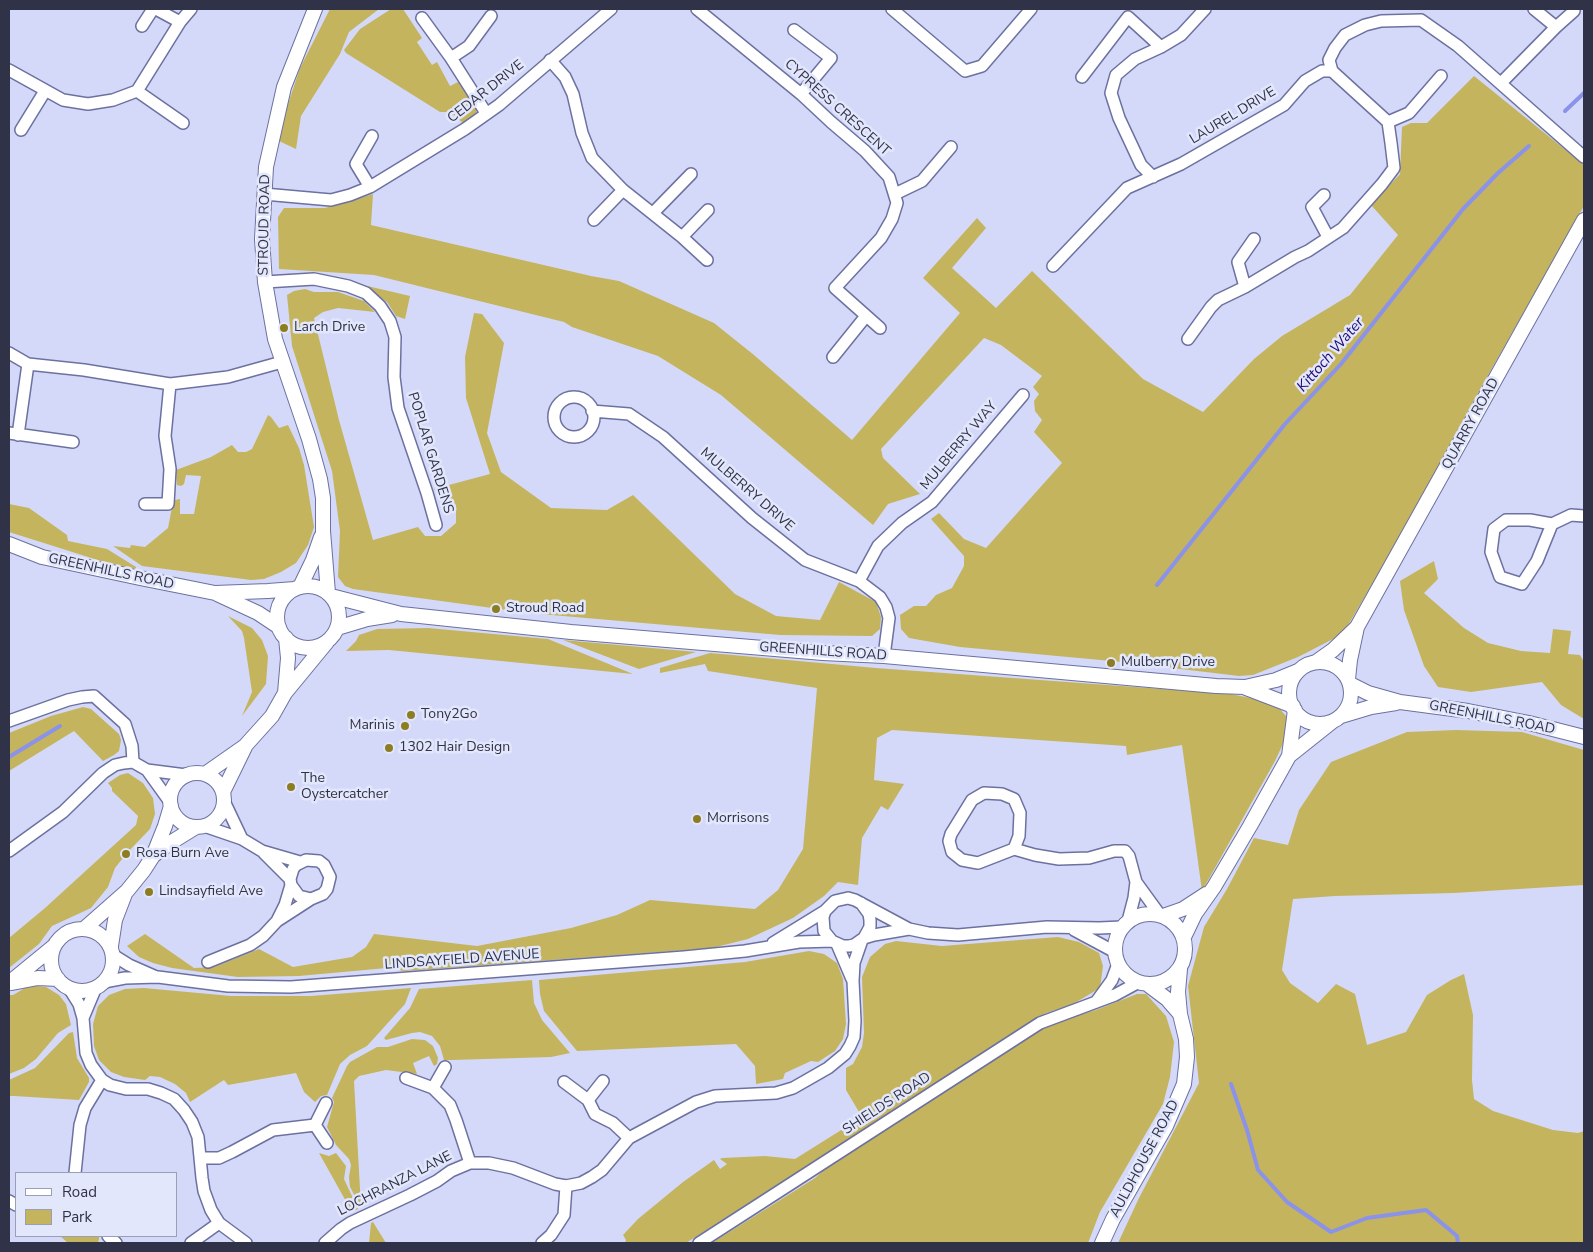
<!DOCTYPE html>
<html>
<head>
<meta charset="utf-8">
<style>
  body { margin:0 }
  #map { position:relative; width:1593px; height:1252px; overflow:hidden; background:#d4d9f9; font-family:"Nunito Sans",sans-serif }
  canvas { display:block }
  .frame { position:absolute; inset:0; border:10px solid #303247; pointer-events:none }
  .legend { position:absolute; left:15px; top:1172px; width:162px; height:65px; box-sizing:border-box; background:#e3e7fc; border:1px solid #9b9fb4; margin:0; padding:6px 9px; list-style:none; font-size:15px; color:#303247 }
  .legend li { display:flex; align-items:center; gap:10px; height:25px }
  .legend b { width:25px; border:1px solid #9b9fb4 }
</style>
</head>
<body>
<div id="map">
<canvas width="1593" height="1252"></canvas>
<div class="frame"></div>
<ul class="legend">
<li><b style="height:6px;background:#fff"></b>Road</li>
<li><b style="height:14px;background:#c4b45d"></b>Park</li>
</ul>
</div>
<script>
const context = document.querySelector('canvas').getContext('2d');
context.lineJoin = 'round';
function fillPath(path, color) {
  context.fillStyle = color;
  context.fill(path, 'evenodd');
}
function toPath(rows) {
  const path = new Path2D();
  for (const r of rows) {
    if (r.length === 3) {
      path.moveTo(r[0] + r[2], r[1]);
      path.arc(r[0], r[1], r[2], 0, 2 * Math.PI);
      continue;
    }
    path.moveTo(r[0], r[1]);
    for (let i = 2; i < r.length; i += 2) path.lineTo(r[i], r[i + 1]);
  }
  return path;
}
function trace(path, color, width, dash) {
  context.strokeStyle = color;
  context.lineWidth = width;
  context.lineCap = dash ? 'butt' : 'round';
  context.setLineDash(dash || []);
  context.stroke(path);
}
function drawText(font, color, halo, rows, align = 'center') {
  context.font = font + ' "Nunito Sans",sans-serif';
  context.lineWidth = 5;
  context.setLineDash([]);
  context.textBaseline = 'middle';
  context.strokeStyle = halo;
  context.fillStyle = color;
  for (const [text, x, y, turn = 0] of rows) {
    context.save();
    context.translate(x, y);
    context.rotate((+turn || 0) * Math.PI / 180);
    context.textAlign = isNaN(turn) ? turn : align;
    if (halo) context.strokeText(text, 0, 0);
    context.fillText(text, 0, 0);
    context.restore();
  }
}
fillPath(toPath([
  [330,9,379,9,349,32,340,54,301,116,296,149,279,141,284,116,300,68],
  [391,9,403,9,422,38,417,42,432,65,437,62,450,86,460,81,477,107,476,114,463,123,450,112,440,112,346,53,344,50,360,29],
  [1474,76,1583,164,1584,206,1483,384,1388,557,1347,627,1335,638,1298,657,1253,675,1239,676,1122,662,960,647,909,638,901,629,900,615,914,606,926,606,936,595,952,588,964,566,964,556,931,519,939,513,964,539,986,548,1062,463,1034,432,1042,420,1035,411,1034,401,1039,394,1033,387,1042,376,1001,345,984,338,881,449,883,458,920,494,888,504,873,525,721,395,658,356,572,327,564,322,374,275,279,269,278,217,284,208,325,208,373,194,371,225,591,276,619,281,714,323,754,355,852,440,960,313,923,278,977,218,986,228,952,268,996,308,1032,271,1143,379,1203,412,1254,359,1282,336,1350,295,1398,235,1371,205,1400,174,1402,127,1411,123,1427,123],
  [363,285,410,296,405,319,396,316,387,302],
  [305,289,314,292,338,292,364,301,375,312,338,308,323,312,314,318,339,420,373,540,418,527,425,536,441,536,456,523,456,505,451,499,440,496,434,489,490,474,466,398,465,357,474,313,482,314,504,343,487,433,501,472,551,508,607,510,633,495,735,594,776,616,820,620,839,582,876,602,881,617,880,629,872,636,780,635,529,613,353,589,345,586,338,577,340,531,332,471,292,346,287,295,294,291],
  [268,415,271,417,279,428,288,425,299,448,304,465,314,527,308,545,296,563,281,572,264,579,251,580,142,566,113,546,130,548,131,545,145,547,168,528,173,502,175,500,180,499,180,514,194,514,201,476,186,475,184,484,181,486,177,485,176,470,211,457,232,445,238,452,246,452,252,449],
  [9,504,29,508,67,535,68,541,107,549,136,567,136,569,104,562,9,532],
  [1434,561,1438,579,1424,593,1464,628,1488,643,1521,651,1550,653,1553,629,1571,631,1568,654,1580,655,1584,662,1584,719,1561,705,1542,682,1471,692,1438,687,1424,666,1404,610,1400,581],
  [228,616,252,628,262,640,268,656,266,684,242,716,252,692,244,638,242,631],
  [428,628,548,639,633,674,389,650,346,651,356,641,359,635,377,629],
  [563,640,696,652,639,669],
  [710,653,876,668,1231,694,1265,701,1279,708,1286,716,1288,733,1275,761,1202,891,1182,745,1127,755,1126,746,892,730,877,738,874,780,904,784,888,810,881,806,862,838,858,885,838,882,824,896,793,918,748,939,712,948,404,971,387,968,299,976,238,977,172,968,153,963,139,957,127,946,145,934,194,968,214,967,259,949,293,967,352,957,366,947,374,934,477,946,571,928,617,915,650,900,755,909,778,890,803,849,817,688,708,671,705,664,660,673,660,668],
  [83,707,91,709,119,734,121,740,119,751,114,755,103,761,74,731,9,771,9,733,51,716],
  [1456,730,1522,732,1584,750,1584,885,1454,893,1335,896,1293,899,1282,970,1290,983,1318,1003,1336,984,1355,994,1367,1045,1406,1032,1427,995,1451,980,1464,974,1473,1015,1472,1080,1474,1099,1493,1111,1553,1130,1578,1133,1584,1131,1584,1243,1118,1243,1139,1198,1199,1083,1188,986,1204,927,1227,889,1254,838,1288,845,1299,810,1331,762,1407,732],
  [128,773,143,783,153,798,155,814,150,829,126,854,115,868,108,887,91,908,52,926,39,944,9,968,9,938,45,908,136,825,138,816,112,791,112,788,108,783,120,775],
  [1058,937,1079,942,1099,953,1103,966,1100,988,1073,1004,1046,1013,686,1243,625,1243,626,1240,623,1235,638,1219,683,1182,714,1160,720,1169,727,1164,720,1159,722,1158,765,1156,795,1159,862,1117,846,1090,846,1068,853,1064,862,1047,864,1033,862,977,870,957,885,944,896,941,942,946],
  [809,951,824,954,837,963,843,979,846,1024,843,1039,835,1051,818,1062,811,1061,785,1073,783,1079,756,1084,755,1066,736,1044,577,1051,544,1011,540,994,539,980,745,962],
  [532,980,534,1003,542,1020,570,1053,551,1057,452,1060,444,1060,440,1046,432,1036,420,1032,412,1033,386,1040,384,1038,410,1008,419,989],
  [36,986,46,987,59,995,66,1004,71,1025,58,1033,36,1059,24,1068,9,1074,9,995,13,995,25,988],
  [144,988,231,996,311,996,411,988,405,1004,367,1046,350,1055,340,1064,327,1095,321,1096,315,1102,304,1092,296,1073,228,1085,224,1080,190,1102,186,1093,175,1084,160,1077,150,1076,145,1080,124,1077,111,1072,99,1060,94,1046,93,1024,98,1006,109,995,125,989],
  [1137,994,1146,994,1166,1016,1174,1042,1170,1077,1163,1104,1100,1212,1088,1243,712,1243,815,1178,831,1164,1050,1024,1096,1010],
  [73,1032,77,1058,89,1078,89,1082,79,1100,14,1096,9,1096,9,1080,35,1068,69,1033],
  [412,1039,425,1040,433,1046,438,1058,437,1064,434,1066,429,1056,413,1063,417,1074,386,1070,359,1076,354,1081,361,1207,350,1187,349,1177,351,1165,349,1159,336,1145,327,1127,334,1102,332,1098,347,1066,350,1062,377,1047,388,1047],
  [319,1153,329,1156,336,1153,346,1166,344,1179,358,1209,352,1212],
  [373,1222,386,1243,369,1243,371,1223],
  [60,1236,99,1236,99,1239,98,1243,68,1243]
]), '#c4b45d');
trace(toPath([
  [1565,111,1584,93],
  [1157,585,1285,424,1341,364,1463,209,1498,173,1529,146],
  [9,757,60,726],
  [1231,1084,1247,1130,1258,1170,1287,1202,1331,1232,1367,1218,1426,1210,1457,1236,1458,1243]
]), '#8b92e9', 4);
const minor = toPath([
  [156,9,180,22],
  [697,9,801,94,831,122,865,151,889,177,897,203,892,219,881,238,835,288,880,328],
  [892,9,965,71,982,66,1031,9],
  [422,18,451,58,486,113],
  [142,26,153,9],
  [1556,27,1574,11],
  [794,30,831,58,801,94],
  [451,58,469,46,491,16],
  [550,60,565,77,573,94,582,133,592,158,623,190,682,237,707,260],
  [9,70,63,100,88,104,113,100,137,91,180,22,191,9],
  [1082,77,1128,17,1161,47],
  [1501,83,1556,27,1534,9],
  [137,91,183,123],
  [1388,122,1409,113,1441,76],
  [21,130,45,91],
  [1153,177,1141,165,1119,118,1111,93,1116,75,1135,59,1161,47,1181,35,1205,9],
  [370,187,356,164,372,136],
  [264,194,331,200,350,195,370,187,465,129,499,105,611,9],
  [895,194,922,181,951,147],
  [1324,195,1312,207,1328,237],
  [653,213,691,174],
  [594,220,623,190],
  [682,237,708,210],
  [1053,266,1127,188,1181,164,1284,105,1305,81,1322,71,1332,71,1329,60,1335,48,1345,35,1365,25,1381,21,1421,20,1458,46,1584,157],
  [265,282,314,279,348,286,366,293,380,306,390,321,395,337,394,377,398,408,427,493,436,525],
  [1245,287,1238,262,1254,239],
  [1188,339,1211,307,1218,300,1245,287,1295,257,1308,251,1343,228,1382,184,1394,168,1391,143,1388,122,1332,71],
  [9,353,28,364,84,370,170,384,228,377,282,362],
  [833,357,866,316],
  [574,417,20],
  [592,411,629,414,663,437,752,518,805,560,859,581,880,597,886,607,889,618,884,656],
  [9,433,73,442],
  [18,435,28,364],
  [145,504,168,504,170,469,165,436,170,384],
  [1552,524,1537,561,1522,584,1500,577,1491,552,1494,529,1506,520,1530,520,1552,524,1571,515,1584,516],
  [859,581,878,546,902,523,932,502,1023,395],
  [9,721,68,700,82,697,94,696,125,724,132,746,133,762],
  [147,770,186,775],
  [224,801,242,839],
  [204,826,242,839,262,851,300,862],
  [1014,849,1019,836,1020,813,1014,799,1002,794,984,793,972,800,951,834,949,841,952,852,962,860,978,863,1014,849,1035,855,1059,859,1089,858,1114,851,1125,851,1129,856,1136,882,1134,898,1128,921],
  [9,851,63,812,103,773,115,765,124,763,133,762,147,770,170,802],
  [264,853,290,879],
  [1136,882,1160,915],
  [861,903,869,914,870,920,870,927,864,938,854,945,849,946,843,946,832,941,824,931,823,917,825,911,835,901,848,898,855,900,909,929,928,933,958,935,1047,927,1099,928,1122,927],
  [277,921,311,899,323,894,327,889,330,877,324,865,319,861,306,860,296,865,293,869,290,879,291,885,299,896,311,899],
  [1074,930,1115,952],
  [864,938,874,935,909,929],
  [773,943,825,911],
  [837,944,852,979],
  [113,955,129,965,154,976],
  [208,962,250,945,263,936,277,921,285,905,291,885],
  [104,982,125,978,158,977,228,986,291,987,684,957,745,951,799,942,832,941],
  [69,988,79,1004,83,1018,86,1053,91,1065,102,1080,110,1085,126,1089,148,1089,161,1093,174,1099,184,1110,192,1122,198,1137,202,1178,204,1191,211,1210,219,1223,246,1243],
  [1096,1002,1112,980,1118,964],
  [83,1018,96,987],
  [406,1078,433,1088,450,1105,456,1120,470,1163],
  [564,1082,588,1100,595,1114,613,1123,629,1138],
  [433,1088,445,1067],
  [588,1100,603,1081],
  [315,1125,327,1143],
  [201,1158,219,1158,232,1152,273,1130,315,1125,326,1103],
  [75,1173,80,1125,85,1108,102,1080],
  [9,1201,16,1205],
  [108,1236,116,1243],
  [191,1243,219,1223],
  [325,1243,341,1229,350,1223,410,1195,437,1181,451,1171,470,1163,489,1163,513,1168,555,1184,566,1186,581,1183,592,1177,602,1170,629,1138,696,1102,715,1096,776,1093,793,1088,828,1068,845,1054,850,1046,854,1037,855,1021,853,981,854,963,862,940],
  [542,1243,551,1235,564,1215,566,1186],
  [699,1243,1040,1023,1115,995,1139,982]
]);
const tertiary = toPath([
  [315,9,284,87,266,167,262,239,265,282,275,339,309,439,320,479,323,498,323,531,328,593],
  [9,544,42,557,140,578,215,593,268,591,295,589],
  [308,617,31],
  [300,587,313,560,321,537],
  [217,594,258,613,279,627],
  [331,596,401,614,571,632,823,653,884,656,1216,686,1245,687,1276,680,1298,671],
  [337,628,367,619,392,615],
  [1316,662,1333,650,1357,627],
  [1320,693,31],
  [1348,679,1350,660,1357,627,1584,220],
  [1350,684,1368,693,1400,702,1468,711,1529,723,1584,737],
  [1246,688,1293,706],
  [285,693,288,658,286,638],
  [1341,716,1371,707,1396,703],
  [1289,756,1295,710],
  [197,800,27],
  [205,774,245,746,272,716,285,693,327,642],
  [223,792,245,747],
  [154,855,170,843,196,827],
  [1150,949,35],
  [1163,916,1183,909,1206,894],
  [85,928,127,891,144,870,153,856,165,826,171,806],
  [82,960,31],
  [1184,937,1195,914,1214,887,1250,826,1289,756,1333,721],
  [111,946,115,920,125,894],
  [9,983,53,947],
  [12,983,38,978,58,979],
  [1147,984,1167,999,1180,1014],
  [1102,1243,1113,1219,1166,1126,1184,1084,1187,1057,1186,1039,1180,1014,1178,992,1180,969]
]);
trace(minor, '#6c71a0', 14);
trace(tertiary, '#6c71a0', 16);
trace(minor, '#fff', 11);
trace(tertiary, '#fff', 14);
for (const [x, y, r, color] of [
  [284,328,5,"#8c7c22"],
  [496,609,5,"#8c7c22"],
  [1111,663,5,"#8c7c22"],
  [411,715,5,"#8c7c22"],
  [405,726,5,"#8c7c22"],
  [389,748,5,"#8c7c22"],
  [291,787,5,"#8c7c22"],
  [697,819,5,"#8c7c22"],
  [126,854,5,"#8c7c22"],
  [149,892,5,"#8c7c22"]
]) {
  const dot = new Path2D();
  dot.arc(x, y, r, 0, 2 * Math.PI);
  context.fillStyle = color;
  context.fill(dot);
  trace(dot, '#e3e7fc', 2);
}
drawText('14px', '#303247', '#e3e7fc', [
  ["CEDAR DRIVE",486,92,-38],
  ["CYPRESS CRESCENT",837,108,42],
  ["LAUREL DRIVE",1233,116,-31],
  ["STROUD ROAD",265,225,-89],
  ["QUARRY ROAD",1471,424,-61],
  ["MULBERRY WAY",959,446,-50],
  ["POPLAR GARDENS",430,453,73],
  ["MULBERRY DRIVE",747,490,41],
  ["GREENHILLS ROAD",111,572,12],
  ["GREENHILLS ROAD",823,652,4],
  ["GREENHILLS ROAD",1492,718,11],
  ["LINDSAYFIELD AVENUE",462,960,-4],
  ["SHIELDS ROAD",887,1104,-33],
  ["AULDHOUSE ROAD",1145,1159,-62],
  ["LOCHRANZA LANE",395,1184,-27]
]);
drawText('14px', '#303247', '#e3e7fc', [
  ["Larch Drive",294,328],
  ["Stroud Road",506,609],
  ["Mulberry Drive",1121,663],
  ["Tony2Go",421,715],
  ["Marinis",395,726,"right"],
  ["1302 Hair Design",399,748],
  ["The",301,779],
  ["Oystercatcher",301,795],
  ["Morrisons",707,819],
  ["Rosa Burn Ave",136,854],
  ["Lindsayfield Ave",159,892]
], 'left');
drawText('italic 15px', '#220b73', '#e3e7fc', [
  ["Kittoch Water",1331,355,-49]
]);
</script>
</body>
</html>
